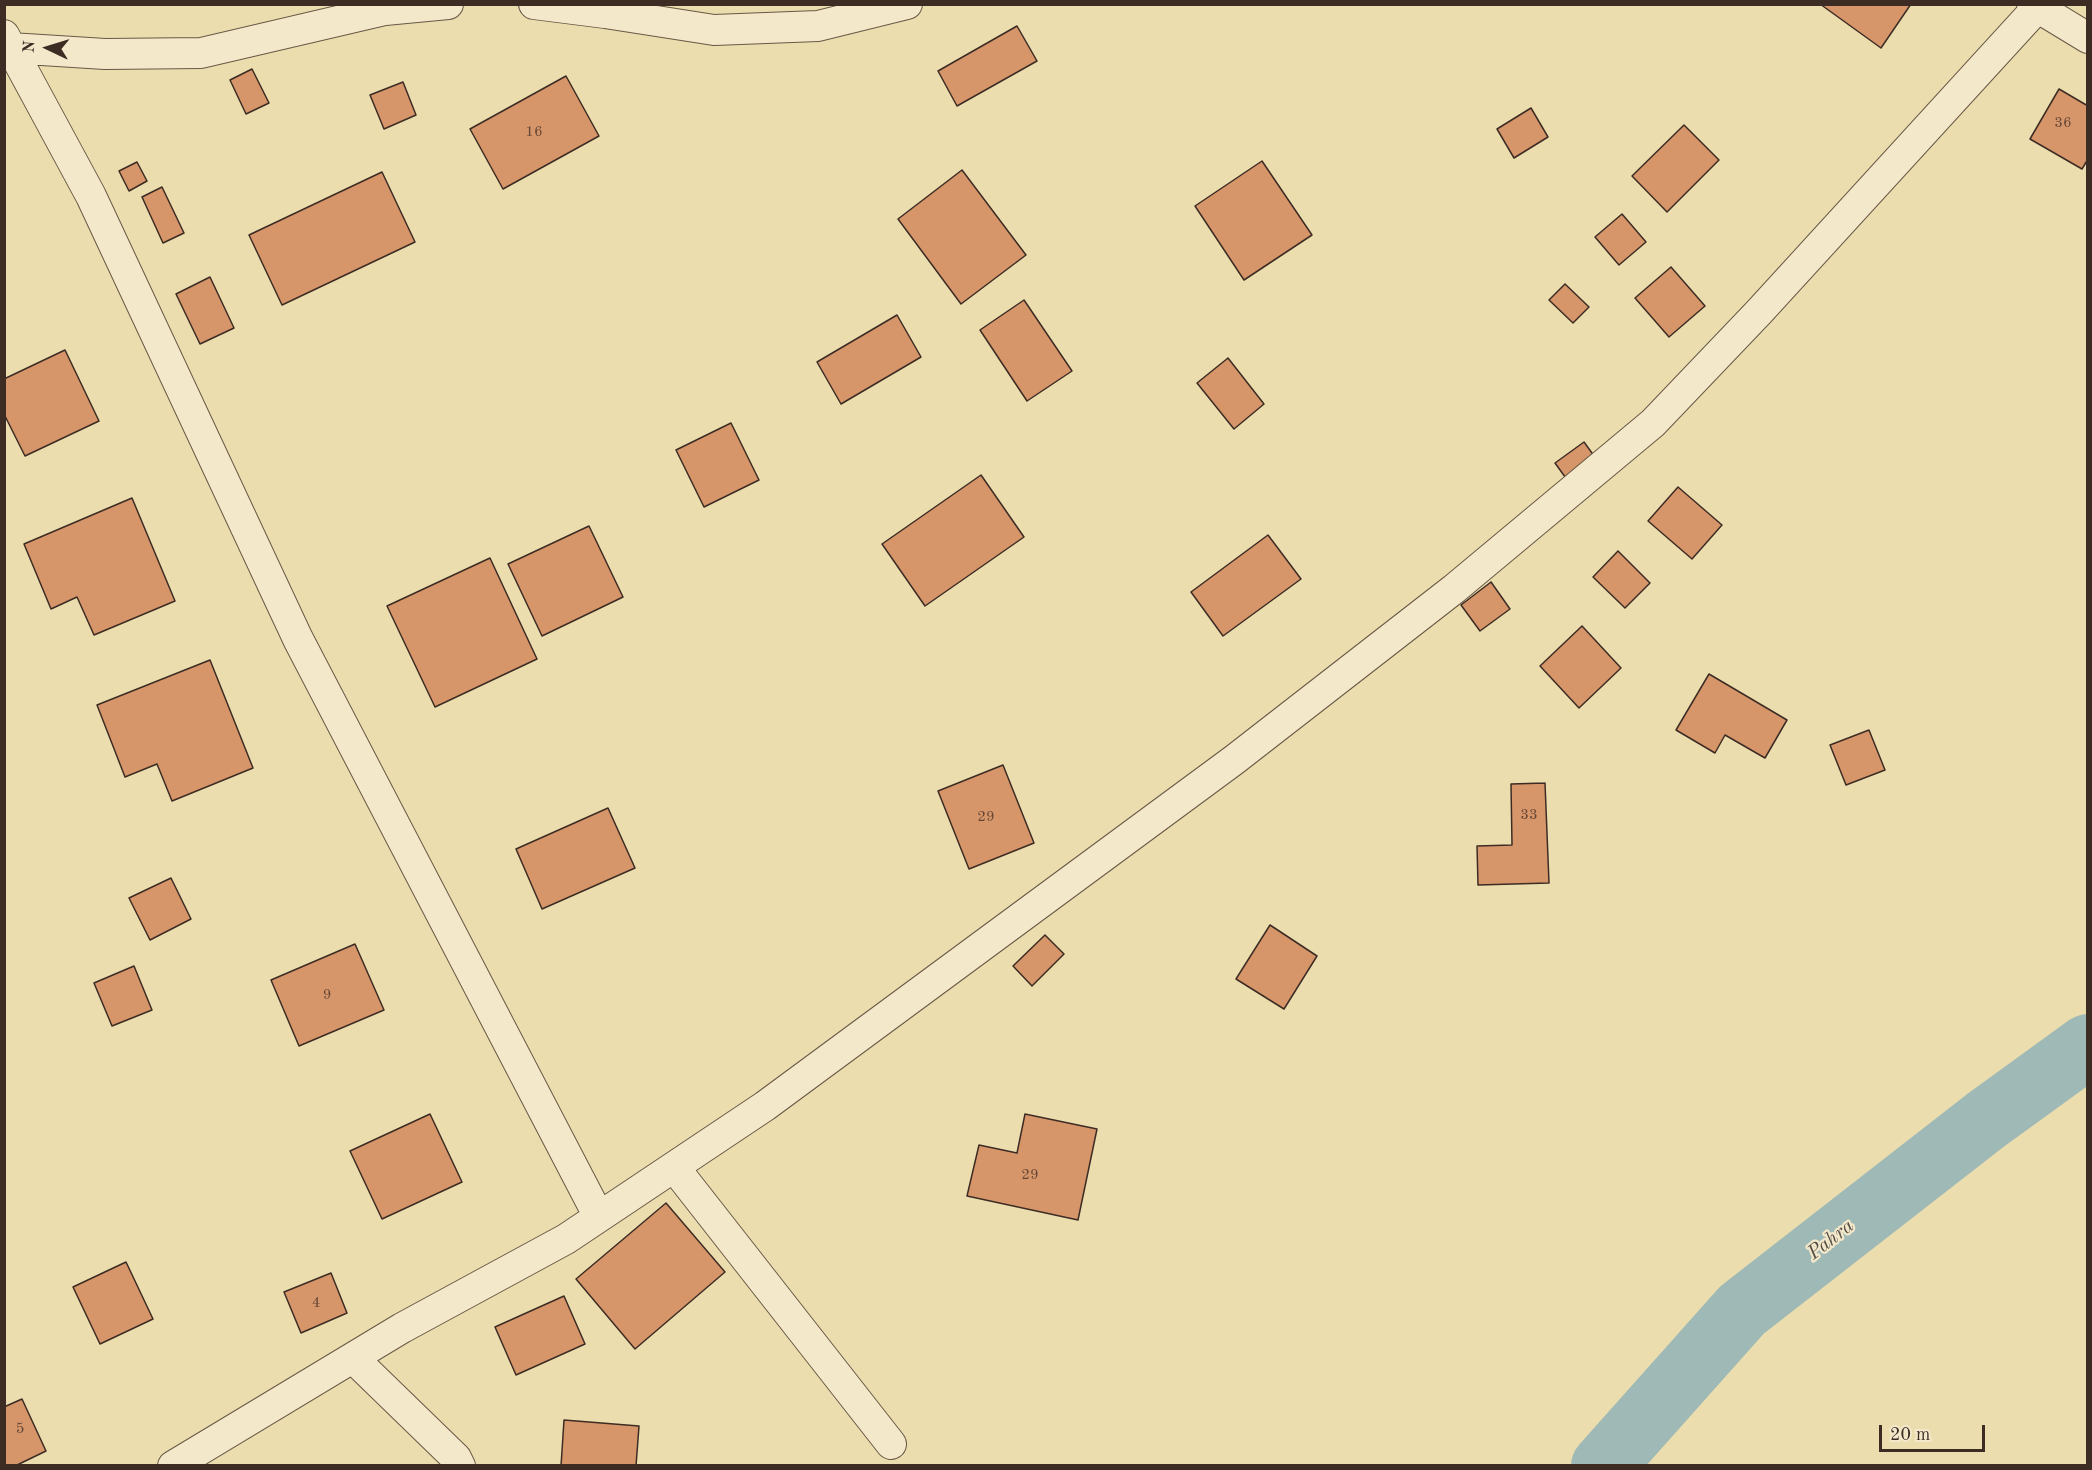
<!DOCTYPE html>
<html>
<head>
<meta charset="utf-8">
<style>
  body { margin:0 }
  #map { position:relative; width:2092px; height:1470px; overflow:hidden; background:#ecddae; font-family:"Old Standard TT",serif }
  canvas { display:block }
  .frame { position:absolute; inset:0; border:6px solid #3c2c24; pointer-events:none }
  .north { position:absolute; left:18px; top:18px; width:60px; height:60px; -webkit-text-stroke:4px #f3e9ca; paint-order:stroke; rotate:274deg; font-size:16px; font-weight:700; line-height:24px; text-align:center; color:#3c2c24 }
  .north::after { content:''; display:block; margin:auto; width:21px; height:27px; background:#3c2c24; clip-path:polygon(50% 0,100% 100%,50% 72%,0 100%) }
  .scale { position:absolute; left:1879px; top:1425px; width:106px; height:27px; box-sizing:border-box; border:3px solid #3c2c24; border-top:0; padding-left:8px; font-size:18px; line-height:21px; white-space:nowrap; color:#3c2c24; -webkit-text-stroke:4px #f3e9ca; paint-order:stroke }
</style>
</head>
<body>
<div id="map">
<canvas width="2092" height="1470"></canvas>
<div class="frame"></div>
<div class="north">N</div>
<div class="scale">20 m</div>
</div>
<script>
const context = document.querySelector('canvas').getContext('2d');
context.lineJoin = 'round';
function toPath(rows) {
  const path = new Path2D();
  for (const r of rows) {
    path.moveTo(r[0], r[1]);
    for (let i = 2; i < r.length; i += 2) path.lineTo(r[i], r[i + 1]);
  }
  return path;
}
function trace(path, color, width, dash) {
  context.strokeStyle = color;
  context.lineWidth = width;
  context.lineCap = dash ? 'butt' : 'round';
  context.setLineDash(dash || []);
  context.stroke(path);
}
function fillPath(path, color) {
  context.fillStyle = color;
  context.fill(path, 'evenodd');
}
function drawText(font, color, halo, rows, align = 'center') {
  context.font = font + ' "Old Standard TT",serif';
  context.lineWidth = 4.5;
  context.setLineDash([]);
  context.textBaseline = 'middle';
  context.strokeStyle = halo;
  context.fillStyle = color;
  for (const [text, x, y, turn = 0] of rows) {
    context.save();
    context.translate(x, y);
    context.rotate((+turn || 0) * Math.PI / 180);
    context.textAlign = isNaN(turn) ? turn : align;
    if (halo) context.strokeText(text, 0, 0);
    context.fillText(text, 0, 0);
    context.restore();
  }
}
trace(toPath([
  [1603,1466,1742,1310,1986,1120,2088,1046]
]), '#9eb9b6', 64);
const building = toPath([
  [1820,4,1911,4,1881,48,1820,4],
  [1017,26,1037,61,957,106,938,71,1017,26],
  [252,69,269,103,246,114,230,80,252,69],
  [566,76,599,136,503,189,470,129,566,76],
  [403,82,416,115,384,129,370,95,403,82],
  [2059,89,2088,106,2088,159,2082,169,2030,139,2059,89],
  [1531,108,1548,137,1514,158,1497,129,1531,108],
  [1684,125,1719,160,1667,212,1632,176,1684,125],
  [1262,161,1312,235,1244,280,1195,206,1262,161],
  [137,162,147,181,129,191,119,171,137,162],
  [962,170,1026,255,961,304,898,219,962,170],
  [382,172,415,242,282,305,249,235,382,172],
  [162,187,184,233,163,243,142,197,162,187],
  [1622,214,1646,242,1619,265,1595,237,1622,214],
  [1671,267,1705,306,1669,337,1635,298,1671,267],
  [210,277,234,328,200,344,176,294,210,277],
  [1565,284,1589,307,1573,323,1549,300,1565,284],
  [1024,300,1072,371,1027,401,980,330,1024,300],
  [897,315,921,357,841,404,817,362,897,315],
  [65,350,99,421,25,456,4,414,4,379,65,350],
  [1228,358,1264,404,1234,429,1197,383,1228,358],
  [731,423,759,480,704,507,676,450,731,423],
  [1584,442,1597,460,1568,481,1555,463,1584,442],
  [981,475,1024,537,925,606,882,544,981,475],
  [1678,487,1722,525,1692,559,1648,521,1678,487],
  [132,498,175,601,94,635,77,597,51,609,24,544,132,498],
  [589,526,623,597,542,636,508,564,589,526],
  [1268,535,1301,579,1223,636,1191,592,1268,535],
  [1618,551,1650,583,1625,608,1593,577,1618,551],
  [490,558,537,659,435,707,387,606,490,558],
  [1491,582,1510,609,1480,631,1461,605,1491,582],
  [1582,626,1621,668,1579,708,1540,666,1582,626],
  [210,660,253,768,172,801,157,764,125,777,97,705,210,660],
  [1709,674,1787,720,1765,758,1725,735,1715,753,1676,730,1709,674],
  [1869,730,1885,770,1846,785,1830,745,1869,730],
  [1003,765,1034,843,969,869,938,791,1003,765],
  [1545,783,1549,883,1478,885,1477,846,1512,845,1511,784,1545,783],
  [608,808,635,868,542,909,516,849,608,808],
  [171,878,191,919,150,940,129,898,171,878],
  [1270,925,1317,956,1284,1009,1236,979,1270,925],
  [1045,935,1064,954,1032,986,1013,966,1045,935],
  [355,944,384,1010,299,1046,271,980,355,944],
  [134,966,152,1010,112,1026,94,983,134,966],
  [430,1114,462,1182,382,1219,350,1151,430,1114],
  [1025,1114,1097,1129,1078,1220,967,1196,979,1145,1017,1153,1025,1114],
  [666,1203,725,1272,635,1349,576,1279,666,1203],
  [126,1262,153,1319,100,1344,73,1287,126,1262],
  [331,1273,347,1313,301,1333,284,1292,331,1273],
  [564,1296,585,1344,516,1375,495,1327,564,1296],
  [22,1399,46,1451,15,1466,4,1466,4,1407,22,1399],
  [564,1420,639,1426,636,1466,561,1466,564,1420]
]);
fillPath(building, '#d7966a');
trace(building, '#3c2c24', 1.5);
const street = toPath([
  [534,4,605,13,714,30,818,26,907,4],
  [2032,4,2088,38],
  [4,35,91,196,298,639,599,1217],
  [4,50,10,48,105,54,201,53,385,10,448,4],
  [674,1167,891,1444],
  [353,1358,456,1458,460,1466],
  [173,1466,402,1328,566,1239,765,1106,1234,760,1454,589,1653,423,1759,312,2037,8]
]);
trace(street, '#685846', 32);
trace(street, '#f3e9ca', 30);
drawText('15px', '#634636', null, [
  ["36",2063,123],
  ["16",534,132],
  ["33",1529,815],
  ["29",986,817],
  ["9",327,995],
  ["29",1030,1175],
  ["4",316,1303],
  ["5",20,1429]
]);
drawText('italic 20px', '#544f48', '#f3e9ca', [
  ["Pahra",1831,1240,-38]
]);
</script>
</body>
</html>
